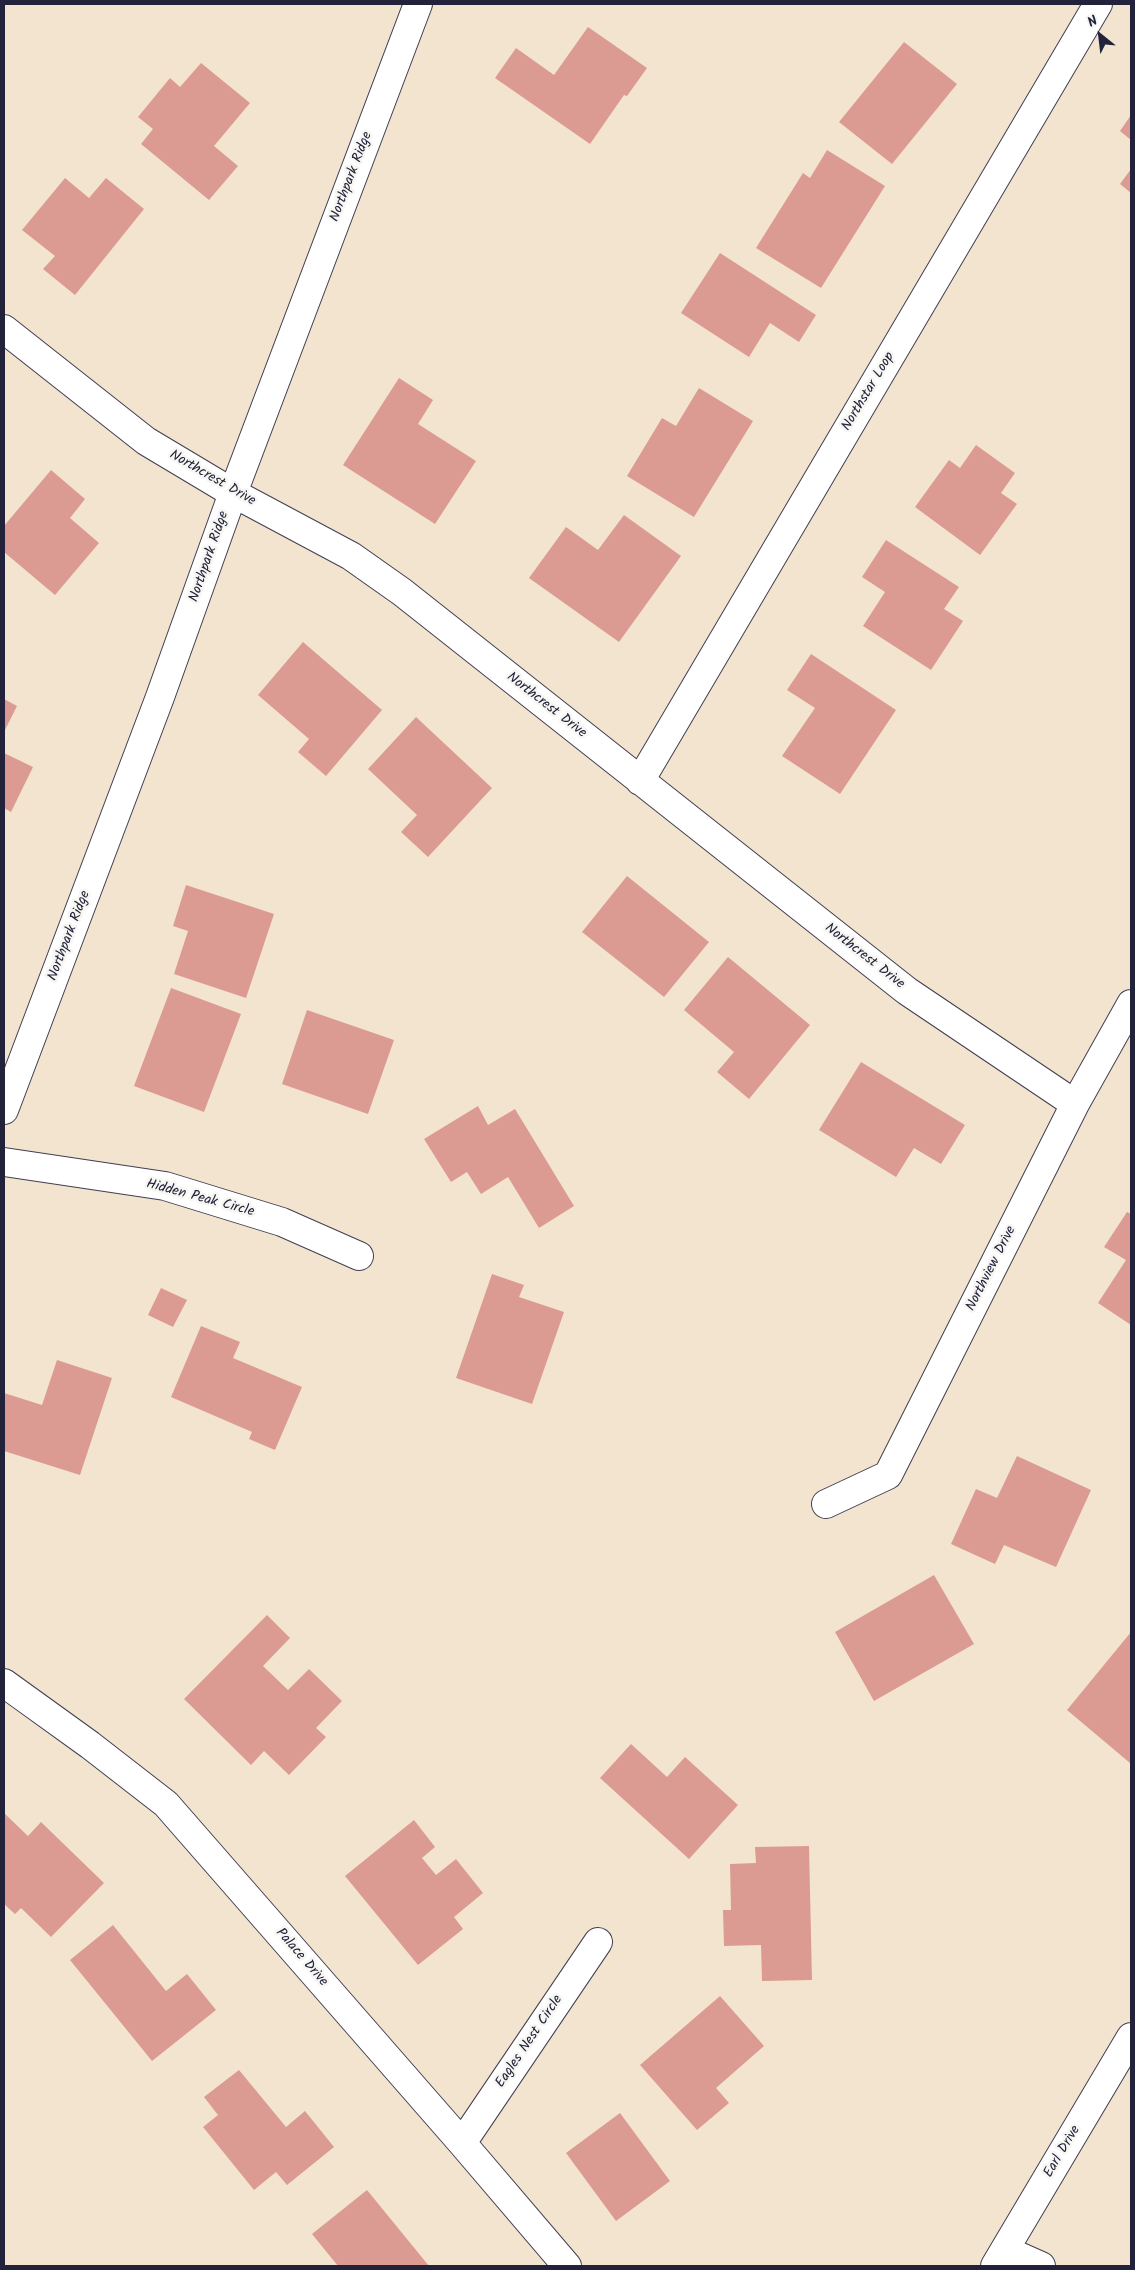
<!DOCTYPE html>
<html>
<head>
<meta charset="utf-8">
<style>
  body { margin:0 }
  #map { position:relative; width:1135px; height:2270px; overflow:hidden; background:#f3e4cf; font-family:Kalam,sans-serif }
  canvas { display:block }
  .frame { position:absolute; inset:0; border:5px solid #22223b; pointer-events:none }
  .north { position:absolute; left:1075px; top:10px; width:50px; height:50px; -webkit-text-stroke:4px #f6f6f2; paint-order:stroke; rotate:331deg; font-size:14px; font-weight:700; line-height:20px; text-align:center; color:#22223b }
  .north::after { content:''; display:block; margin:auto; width:18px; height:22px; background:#22223b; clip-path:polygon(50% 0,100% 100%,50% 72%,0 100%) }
</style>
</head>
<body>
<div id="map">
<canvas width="1135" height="2270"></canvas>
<div class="frame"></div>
<div class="north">N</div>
</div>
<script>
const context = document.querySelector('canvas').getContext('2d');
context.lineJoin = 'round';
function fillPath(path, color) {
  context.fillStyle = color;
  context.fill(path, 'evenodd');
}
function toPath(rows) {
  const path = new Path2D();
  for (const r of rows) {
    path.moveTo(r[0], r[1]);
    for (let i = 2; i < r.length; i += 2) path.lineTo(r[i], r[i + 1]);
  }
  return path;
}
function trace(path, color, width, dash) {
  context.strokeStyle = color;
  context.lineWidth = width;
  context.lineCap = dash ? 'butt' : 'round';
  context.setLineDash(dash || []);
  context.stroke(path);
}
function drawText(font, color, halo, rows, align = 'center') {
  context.font = font + ' Kalam,sans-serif';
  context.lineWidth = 5;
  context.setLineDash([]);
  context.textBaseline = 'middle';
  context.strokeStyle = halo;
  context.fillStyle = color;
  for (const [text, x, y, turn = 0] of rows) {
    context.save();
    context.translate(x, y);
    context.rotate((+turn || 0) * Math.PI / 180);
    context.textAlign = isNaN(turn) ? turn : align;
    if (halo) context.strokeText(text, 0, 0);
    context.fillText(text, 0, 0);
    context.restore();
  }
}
fillPath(toPath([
  [588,27,647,68,627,96,624,95,590,144,495,78,516,48,554,75],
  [904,42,957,84,892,164,839,122],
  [201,63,250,103,214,146,238,166,209,200,141,144,153,129,138,117,170,78,180,87],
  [1131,115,1131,140,1120,131],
  [827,150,885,186,821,288,756,248,803,173,810,178],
  [1131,169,1131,193,1120,184],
  [65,178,89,198,106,178,144,209,75,295,43,269,55,256,22,230],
  [720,253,816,315,799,342,770,323,749,357,681,313],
  [399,378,433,400,418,424,476,461,435,524,343,465],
  [699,388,753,421,694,517,627,476,662,418,676,426],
  [976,445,1015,473,1001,493,1017,504,980,555,915,507,949,460,960,468],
  [51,470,85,499,70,518,99,543,55,595,4,552,4,526],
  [624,515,681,556,619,642,529,578,566,527,598,550],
  [886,540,959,587,944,609,963,621,931,670,863,626,885,592,862,577],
  [303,642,382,710,326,776,298,752,309,739,258,695],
  [811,654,896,710,840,794,782,756,815,708,787,690],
  [4,699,17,706,4,732],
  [416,717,492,788,428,857,401,832,417,815,368,769],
  [4,753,33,767,11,812,4,808],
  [627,876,709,942,664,997,582,932],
  [186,885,274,914,246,998,174,974,188,931,173,926],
  [728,957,810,1025,749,1099,717,1072,734,1052,684,1010],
  [171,988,241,1014,204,1112,134,1086],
  [307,1010,394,1040,368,1114,282,1084],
  [861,1062,965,1125,941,1164,914,1148,896,1177,819,1130],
  [478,1106,488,1125,515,1109,574,1206,539,1228,508,1177,481,1194,467,1172,451,1182,424,1139],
  [1127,1212,1131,1214,1131,1325,1098,1303,1126,1260,1104,1247],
  [492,1274,524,1285,519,1297,564,1312,532,1404,456,1378],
  [161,1288,187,1300,173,1327,148,1315],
  [201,1326,240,1342,233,1358,302,1387,275,1450,249,1439,252,1432,171,1397],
  [57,1360,112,1378,80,1475,4,1451,4,1393,42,1405],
  [1017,1456,1091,1490,1056,1567,1004,1545,995,1564,951,1544,976,1489,997,1498],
  [934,1575,974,1644,874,1701,835,1632],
  [267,1615,290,1638,263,1666,288,1690,309,1669,342,1701,316,1728,326,1737,289,1775,264,1751,251,1765,184,1699],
  [1131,1632,1131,1761,1130,1763,1067,1710],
  [631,1744,667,1777,685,1757,738,1805,689,1859,600,1778],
  [4,1813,28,1836,41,1822,104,1883,51,1937,21,1908,15,1914,4,1904],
  [414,1820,435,1847,422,1858,436,1875,456,1859,483,1893,454,1917,463,1929,418,1965,345,1876],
  [809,1846,812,1980,762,1981,761,1945,724,1946,723,1910,731,1910,730,1864,756,1863,755,1847],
  [113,1925,166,1991,187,1974,216,2010,152,2061,70,1960],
  [720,1996,764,2046,716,2088,729,2103,697,2130,640,2065],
  [239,2070,286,2127,305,2111,334,2147,287,2185,276,2172,254,2190,203,2127,218,2115,204,2097],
  [620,2113,670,2181,616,2221,566,2153],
  [367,2190,429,2266,338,2266,312,2234]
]), '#db9b92');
const street = toPath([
  [4,329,146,441,233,493,351,556,402,592,907,991,1075,1104],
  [640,781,1098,4],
  [4,1110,160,697,233,493,418,4],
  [4,1162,165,1186,282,1222,359,1256],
  [826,1504,888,1475,1075,1104,1131,1004],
  [4,1683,90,1745,166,1804,462,2143,567,2266],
  [462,2143,598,1942],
  [1005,2250,1041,2266],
  [995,2266,1131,2037]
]);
trace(street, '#413f51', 30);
trace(street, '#fff', 28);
drawText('14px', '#22223b', '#f6f6f2', [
  ["Northpark Ridge",352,177,-69],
  ["Northstar Loop",869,392,-59],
  ["Northcrest Drive",212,479,30],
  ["Northpark Ridge",210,557,-71],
  ["Northcrest Drive",546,706,38],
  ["Northpark Ridge",70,936,-69],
  ["Northcrest Drive",864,957,38],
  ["Hidden Peak Circle",200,1199,15],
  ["Northview Drive",992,1269,-63],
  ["Palace Drive",301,1958,49],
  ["Eagles Nest Circle",530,2042,-56],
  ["Earl Drive",1063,2152,-59]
]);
</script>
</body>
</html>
